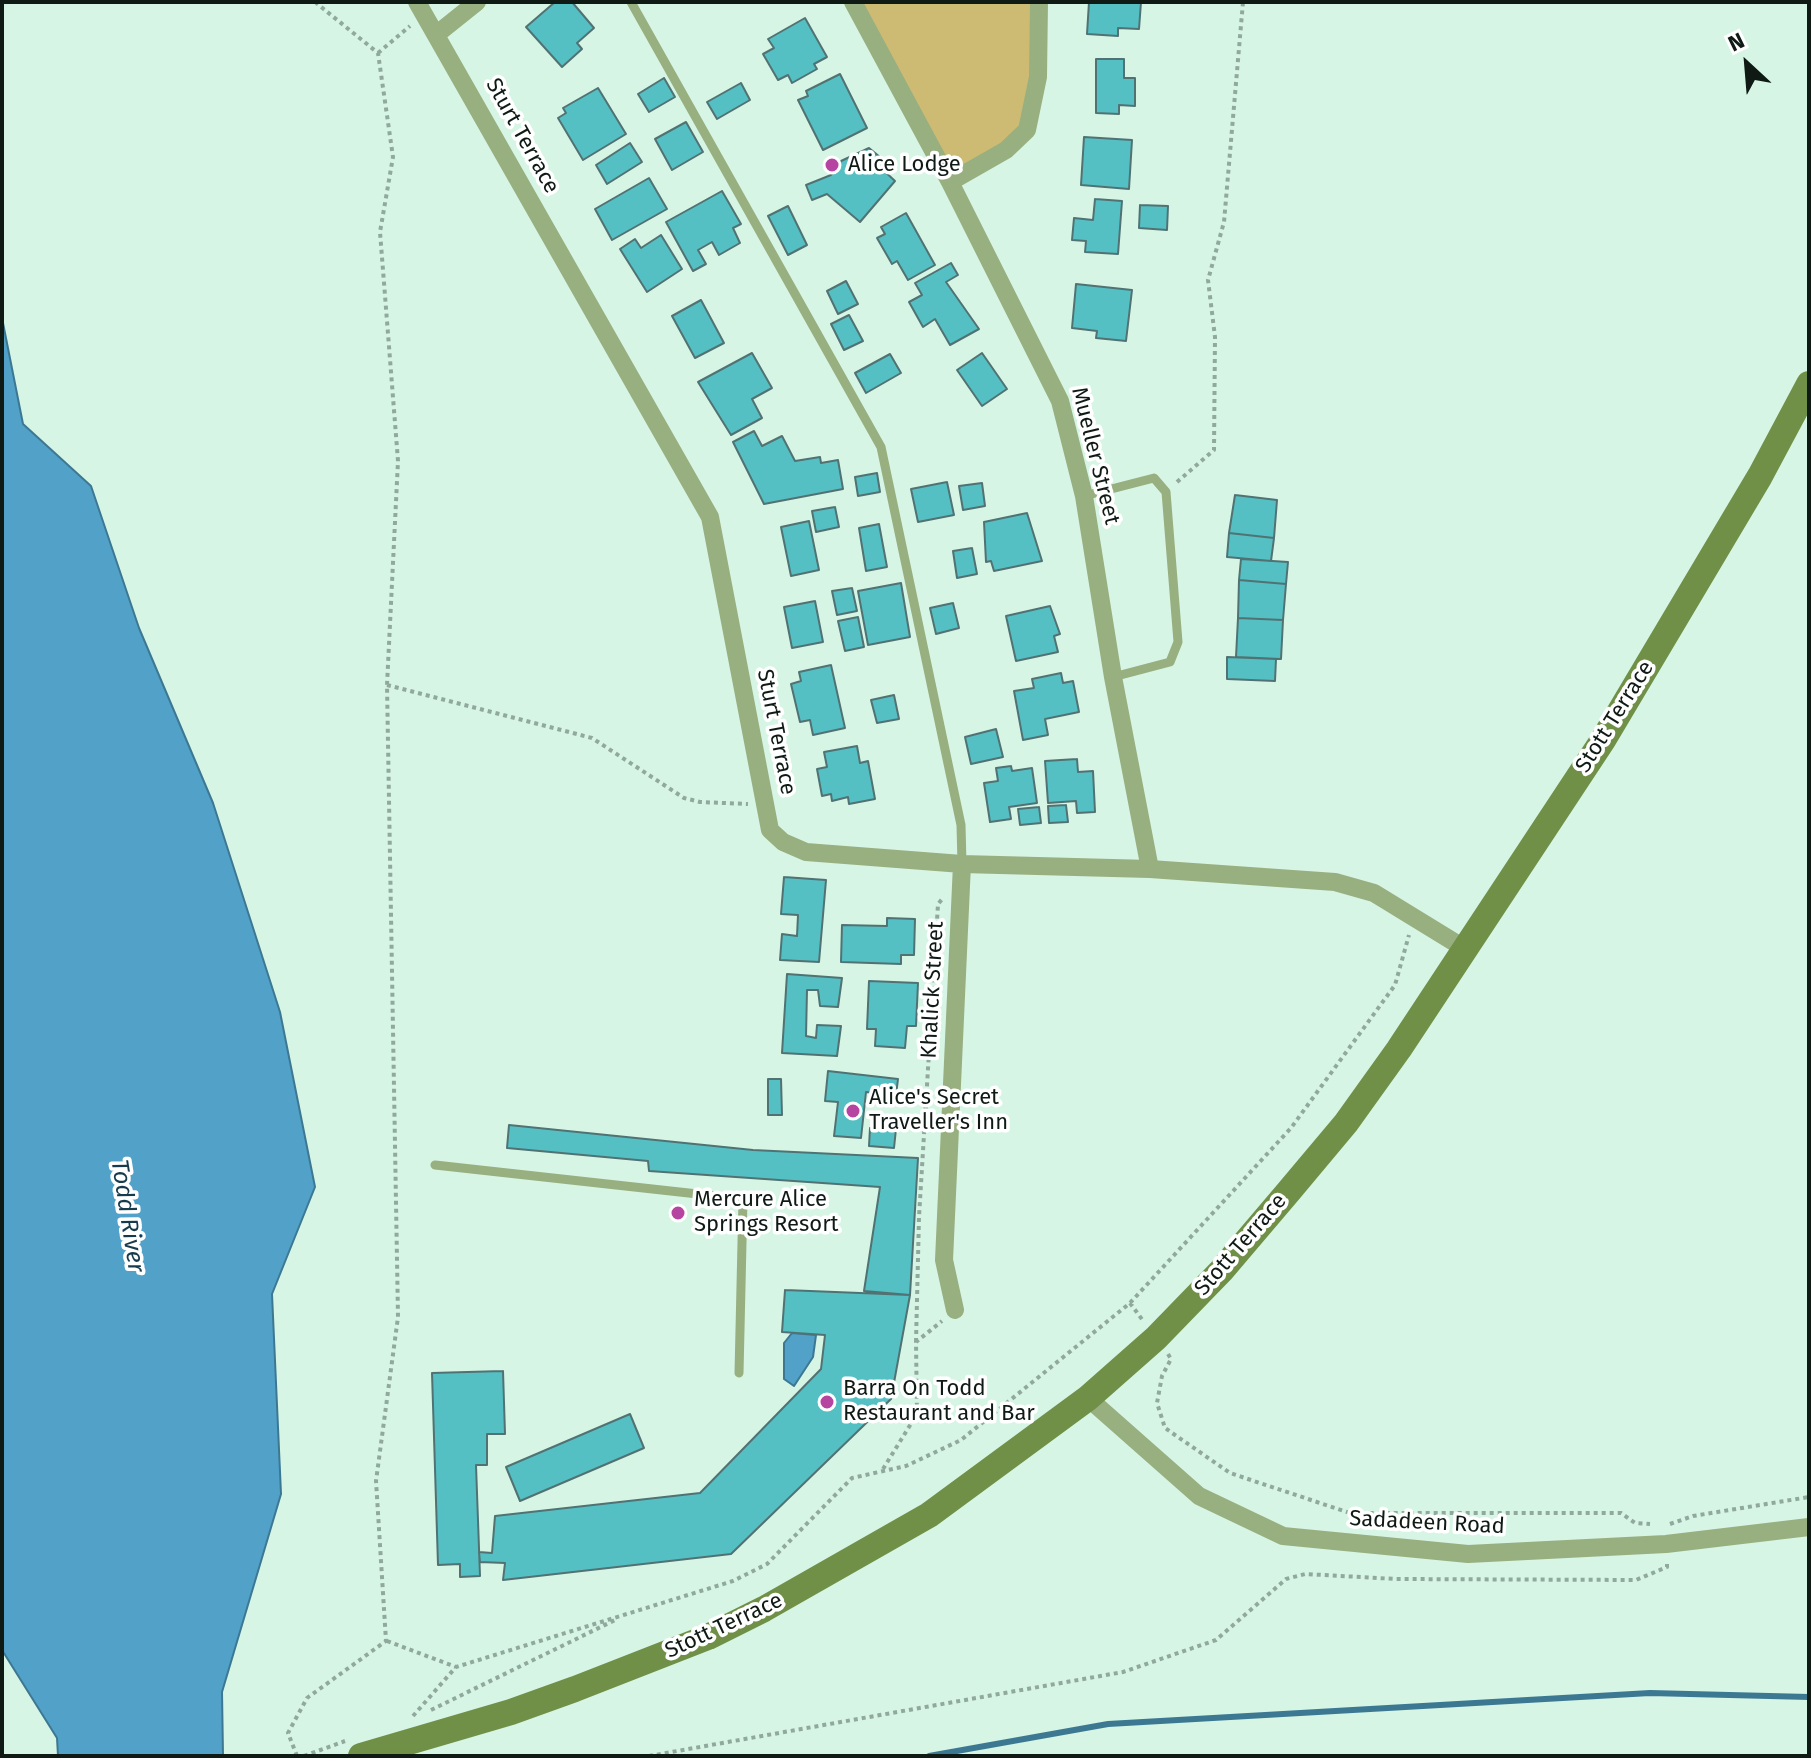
<!DOCTYPE html>
<html>
<head>
<meta charset="utf-8">
<style>
  body { margin:0 }
  #map { position:relative; width:1811px; height:1758px; overflow:hidden; background:#d6f5e5; font-family:"Fira Sans",sans-serif }
  canvas { display:block }
  .frame { position:absolute; inset:0; border:4px solid #0f1a15; pointer-events:none }
  .north { position:absolute; left:1707px; top:24px; width:80px; height:80px; -webkit-text-stroke:6px #fff; paint-order:stroke; rotate:334deg; font-size:22px; font-weight:700; line-height:32px; text-align:center; color:#0f1a15 }
  .north::after { content:''; display:block; margin:auto; width:28px; height:36px; background:#0f1a15; clip-path:polygon(50% 0,100% 100%,50% 72%,0 100%) }
</style>
</head>
<body>
<div id="map">
<canvas width="1811" height="1758"></canvas>
<div class="frame"></div>
<div class="north">N</div>
</div>
<script>
const context = document.querySelector('canvas').getContext('2d');
context.lineJoin = 'round';
function fillPath(path, color) {
  context.fillStyle = color;
  context.fill(path, 'evenodd');
}
function toPath(rows) {
  const path = new Path2D();
  for (const r of rows) {
    path.moveTo(r[0], r[1]);
    for (let i = 2; i < r.length; i += 2) path.lineTo(r[i], r[i + 1]);
  }
  return path;
}
function trace(path, color, width, dash) {
  context.strokeStyle = color;
  context.lineWidth = width;
  context.lineCap = dash ? 'butt' : 'round';
  context.setLineDash(dash || []);
  context.stroke(path);
}
function drawText(font, color, halo, rows, align = 'center') {
  context.font = font + ' "Fira Sans",sans-serif';
  context.lineWidth = 7;
  context.setLineDash([]);
  context.textBaseline = 'middle';
  context.strokeStyle = halo;
  context.fillStyle = color;
  for (const [text, x, y, turn = 0] of rows) {
    context.save();
    context.translate(x, y);
    context.rotate((+turn || 0) * Math.PI / 180);
    context.textAlign = isNaN(turn) ? turn : align;
    if (halo) context.strokeText(text, 0, 0);
    context.fillText(text, 0, 0);
    context.restore();
  }
}
fillPath(toPath([
  [853,2,1039,2,1027,130,950,182]
]), '#cebb73');
const water = toPath([
  [2,318,23,424,91,486,139,628,213,803,280,1012,315,1187,272,1294,281,1494,222,1692,223,1756,58,1756,57,1738,2,1650,2,318],
  [792,1333,816,1335,813,1357,794,1386,784,1379,784,1343,792,1333]
]);
fillPath(water, '#51a1c8');
trace(water, '#3d7892', 2);
trace(toPath([
  [929,1756,1108,1724,1650,1693,1809,1697]
]), '#3d7892', 6);
const building = toPath([
  [555,2,572,2,594,28,577,43,582,49,562,67,526,27,555,2],
  [1089,2,1141,2,1139,29,1118,28,1118,36,1087,34,1089,2],
  [805,18,827,57,814,64,817,69,792,83,788,75,778,80,763,54,774,48,768,39,805,18],
  [1096,59,1124,59,1124,78,1135,78,1135,106,1119,105,1119,114,1096,113,1096,59],
  [840,74,867,128,823,150,798,100,808,96,806,91,840,74],
  [664,78,675,97,649,112,638,94,664,78],
  [741,83,750,100,717,119,707,102,741,83],
  [598,88,626,134,583,160,558,118,566,113,563,108,598,88],
  [686,122,703,152,672,170,655,139,686,122],
  [1084,137,1132,140,1129,189,1081,185,1084,137],
  [630,143,642,162,607,184,596,165,630,143],
  [869,148,886,162,881,168,895,181,860,222,827,194,812,200,806,185,831,175,841,161,869,148],
  [649,178,667,209,612,240,595,209,649,178],
  [722,191,741,224,733,228,740,243,719,255,712,242,698,250,706,264,693,271,666,222,722,191],
  [1095,199,1122,201,1118,254,1085,252,1086,241,1072,240,1074,218,1093,220,1095,199],
  [1140,205,1168,206,1167,230,1139,228,1140,205],
  [788,206,807,245,788,255,768,216,788,206],
  [906,213,935,265,908,280,897,261,892,264,877,238,885,234,881,227,906,213],
  [661,235,682,269,647,292,620,249,635,239,641,248,661,235],
  [951,263,958,275,946,282,979,329,950,345,935,319,923,327,909,302,922,295,915,283,951,263],
  [846,281,858,304,838,314,827,291,846,281],
  [1076,284,1132,290,1126,341,1096,338,1097,331,1072,328,1076,284],
  [701,300,724,343,695,358,672,316,701,300],
  [849,315,863,341,844,350,831,324,849,315],
  [752,353,772,388,752,399,762,418,731,435,698,382,752,353],
  [982,353,1007,389,982,406,957,370,982,353],
  [890,354,901,373,866,393,855,373,890,354],
  [754,431,762,446,782,436,795,461,820,457,821,463,838,460,843,489,764,504,733,442,754,431],
  [877,473,880,492,858,496,855,477,877,473],
  [947,482,954,515,918,522,911,489,947,482],
  [982,483,985,506,963,510,959,486,982,483],
  [1235,495,1277,500,1274,538,1229,533,1235,495],
  [835,507,839,527,816,532,812,511,835,507],
  [1027,513,1042,561,994,571,991,561,986,562,984,522,1027,513],
  [809,521,819,570,791,576,781,527,809,521],
  [879,524,887,567,866,571,859,528,879,524],
  [1229,533,1274,538,1271,561,1227,557,1229,533],
  [972,548,977,574,957,578,953,551,972,548],
  [1241,559,1288,562,1286,584,1239,580,1241,559],
  [1239,580,1286,584,1283,620,1238,618,1239,580],
  [901,583,910,637,868,645,858,591,901,583],
  [852,588,857,611,837,615,832,591,852,588],
  [815,601,823,642,792,648,784,607,815,601],
  [953,603,959,628,936,634,930,608,953,603],
  [1050,606,1060,634,1054,636,1058,652,1016,661,1006,616,1050,606],
  [858,617,864,647,845,651,838,621,858,617],
  [1238,618,1283,620,1281,659,1236,657,1238,618],
  [1227,657,1276,659,1275,681,1227,679,1227,657],
  [831,665,845,728,813,735,810,720,800,722,791,684,801,681,799,672,831,665],
  [1061,673,1063,683,1073,681,1079,712,1045,719,1048,735,1023,740,1014,691,1034,688,1032,679,1061,673],
  [894,695,899,719,877,723,871,700,894,695],
  [996,729,1003,757,971,764,965,737,996,729],
  [857,746,860,763,868,761,875,799,849,804,848,797,832,801,831,794,822,796,817,769,827,767,824,752,857,746],
  [1077,759,1078,772,1093,771,1095,812,1077,813,1076,801,1048,803,1045,761,1077,759],
  [1011,766,1012,771,1032,768,1037,803,1009,807,1011,819,990,822,984,783,998,781,996,768,1011,766],
  [1066,805,1068,822,1049,823,1048,806,1066,805],
  [1039,807,1041,823,1020,825,1018,809,1039,807],
  [784,877,826,880,819,962,780,960,782,934,797,936,798,915,781,914,784,877],
  [887,918,915,919,914,955,901,955,901,964,841,962,842,925,887,926,887,918],
  [787,974,842,978,838,1007,820,1006,818,990,807,990,806,1036,816,1038,817,1025,841,1026,837,1056,782,1053,787,974],
  [869,981,918,983,916,1026,907,1026,905,1048,875,1046,876,1029,867,1029,869,981],
  [828,1071,898,1079,896,1095,866,1092,861,1138,834,1136,838,1102,825,1101,828,1071],
  [768,1079,781,1079,782,1115,768,1115,768,1079],
  [509,1125,753,1150,918,1158,910,1295,864,1291,880,1187,649,1171,648,1161,507,1148,509,1125],
  [870,1128,896,1129,894,1148,869,1146,870,1128],
  [785,1290,910,1295,891,1399,731,1554,503,1580,505,1563,480,1562,479,1552,492,1553,495,1516,700,1493,821,1369,825,1335,782,1332,785,1290],
  [503,1371,505,1434,487,1434,487,1465,476,1465,480,1576,460,1577,460,1564,438,1565,432,1373,503,1371],
  [630,1414,644,1448,520,1501,506,1467,630,1414]
]);
fillPath(building, '#55c0c3');
trace(building, '#517273', 2);
trace(toPath([
  [378,53,410,26],
  [1177,482,1214,450,1215,337,1208,280,1224,222,1243,2],
  [387,685,592,738,684,798,700,802,748,804],
  [1130,1303,1144,1322],
  [916,1342,919,1217,938,904,943,898],
  [1168,1354,1171,1359,1162,1376,1157,1403,1165,1428,1230,1473,1350,1513,1621,1513,1635,1523,1650,1524],
  [883,1469,917,1414,916,1342,942,1321],
  [1670,1524,1693,1516,1809,1497],
  [387,1641,456,1667],
  [431,1710,617,1619],
  [413,1716,456,1667,733,1581,767,1564,852,1478,906,1466,961,1440,1130,1303,1291,1128,1395,985,1409,935],
  [297,1756,288,1733,307,1698,386,1641,376,1481,398,1317,387,685,398,461,380,232,393,157,378,53,315,2],
  [304,1756,345,1741],
  [649,1756,1123,1672,1216,1640,1286,1579,1305,1574,1396,1579,1636,1580,1667,1567,1667,1563]
]), '#91a99d', 4, [4, 4]);
trace(toPath([
  [631,2,881,447,961,825,962,864],
  [1084,496,1154,478,1166,492,1178,642,1170,662,1113,677],
  [435,1165,743,1199,739,1373]
]), '#98af80', 9);
trace(toPath([
  [417,2,710,517,770,830,783,842,806,852,962,864,1150,869,1335,882,1374,893,1467,950],
  [853,2,950,182,1060,401,1084,496,1113,677,1150,869],
  [437,34,477,2],
  [950,182,1006,150,1027,130,1038,77,1039,2],
  [955,1310,944,1260,962,864],
  [1088,1398,1199,1496,1283,1536,1468,1554,1666,1544,1809,1527]
]), '#98af80', 18);
trace(toPath([
  [361,1756,511,1712,575,1689,708,1637,764,1609,929,1515,1088,1398,1156,1338,1221,1271,1289,1191,1346,1123,1399,1049,1603,740,1760,476,1809,384]
]), '#709048', 26);
for (const [x, y, r, color] of [
  [832,165,8,"#b545a1"],
  [853,1111,8,"#b545a1"],
  [678,1213,8,"#b545a1"],
  [827,1402,8,"#b545a1"]
]) {
  const dot = new Path2D();
  dot.arc(x, y, r, 0, 2 * Math.PI);
  context.fillStyle = color;
  context.fill(dot);
  trace(dot, '#fff', 3);
}
drawText('22px', '#0f1a15', '#fff', [
  ["Sturt Terrace",522,136,61],
  ["Mueller Street",1095,456,76],
  ["Stott Terrace",1615,717,-58],
  ["Sturt Terrace",776,732,79],
  ["Khalick Street",933,990,-87],
  ["Stott Terrace",1241,1245,-49],
  ["Sadadeen Road",1427,1523,3],
  ["Stott Terrace",724,1626,-25]
]);
drawText('22px', '#0f1a15', '#fff', [
  ["Alice Lodge",848,165],
  ["Alice's Secret",869,1098],
  ["Traveller's Inn",869,1123],
  ["Mercure Alice",694,1200],
  ["Springs Resort",694,1225],
  ["Barra On Todd",843,1389],
  ["Restaurant and Bar",843,1414]
], 'left');
drawText('italic 24px', '#173b4c', '#fff', [
  ["Todd River",127,1216,81]
]);
</script>
</body>
</html>
